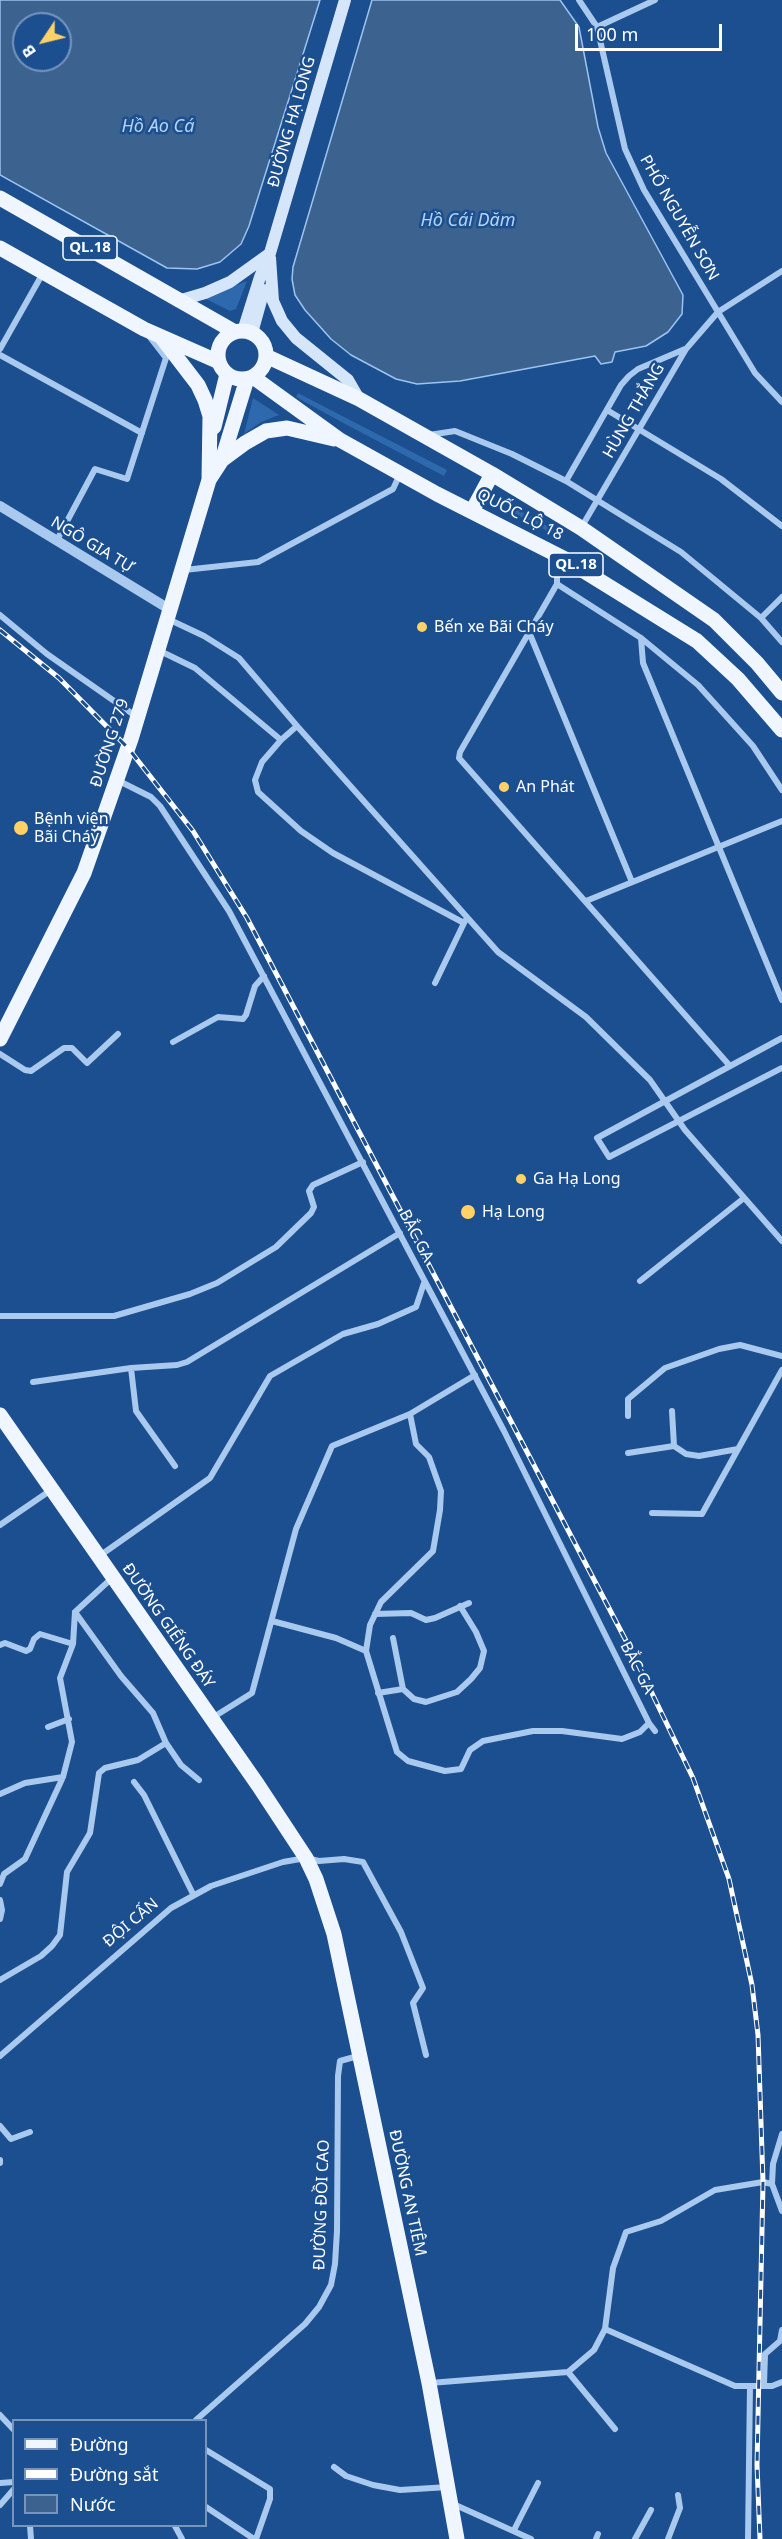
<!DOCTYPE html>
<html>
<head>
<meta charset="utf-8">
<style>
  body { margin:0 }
  #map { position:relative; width:782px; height:2539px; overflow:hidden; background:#1b4f8f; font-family:"Noto Sans",sans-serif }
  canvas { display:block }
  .legend { position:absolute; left:12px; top:2419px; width:195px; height:108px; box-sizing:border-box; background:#1b4f8f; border:2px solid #7695bc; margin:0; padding:8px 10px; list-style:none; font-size:18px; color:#fff }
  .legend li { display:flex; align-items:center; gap:12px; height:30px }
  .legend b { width:30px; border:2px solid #7695bc }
  .north { position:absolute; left:12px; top:12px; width:60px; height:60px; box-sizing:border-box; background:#1b4f8f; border:2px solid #7695bc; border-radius:50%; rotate:235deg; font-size:16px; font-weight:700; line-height:24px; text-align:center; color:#fff }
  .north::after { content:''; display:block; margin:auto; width:21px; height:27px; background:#ffd166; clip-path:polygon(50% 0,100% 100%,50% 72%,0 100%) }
  .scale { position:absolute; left:575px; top:24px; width:147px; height:27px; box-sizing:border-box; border:3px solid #fff; border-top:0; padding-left:8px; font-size:18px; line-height:21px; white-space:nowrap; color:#fff; -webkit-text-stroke:4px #1b4f8f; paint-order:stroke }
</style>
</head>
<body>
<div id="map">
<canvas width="782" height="2539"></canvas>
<ul class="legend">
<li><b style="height:8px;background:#f0f6ff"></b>Đường</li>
<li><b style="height:8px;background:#fff"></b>Đường sắt</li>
<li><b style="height:16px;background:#3c6290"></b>Nước</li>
</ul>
<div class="north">B</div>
<div class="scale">100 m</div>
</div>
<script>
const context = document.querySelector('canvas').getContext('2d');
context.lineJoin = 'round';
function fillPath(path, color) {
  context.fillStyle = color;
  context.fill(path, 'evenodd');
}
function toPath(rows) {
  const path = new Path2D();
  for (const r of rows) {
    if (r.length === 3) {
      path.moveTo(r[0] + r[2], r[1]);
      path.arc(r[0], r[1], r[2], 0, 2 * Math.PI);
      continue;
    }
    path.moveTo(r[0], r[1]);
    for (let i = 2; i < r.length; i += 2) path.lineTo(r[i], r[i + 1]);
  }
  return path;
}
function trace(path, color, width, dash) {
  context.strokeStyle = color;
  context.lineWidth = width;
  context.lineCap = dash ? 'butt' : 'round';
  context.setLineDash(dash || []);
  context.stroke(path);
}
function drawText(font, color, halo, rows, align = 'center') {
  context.font = font + ' "Noto Sans",sans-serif';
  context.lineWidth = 5;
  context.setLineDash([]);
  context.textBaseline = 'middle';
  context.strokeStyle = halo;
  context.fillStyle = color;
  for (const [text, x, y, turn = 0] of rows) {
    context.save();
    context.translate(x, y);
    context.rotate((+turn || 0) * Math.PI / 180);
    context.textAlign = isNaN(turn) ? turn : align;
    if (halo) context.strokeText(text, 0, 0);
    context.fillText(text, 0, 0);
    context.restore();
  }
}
fillPath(toPath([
  [247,281,236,309,230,311,204,298],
  [298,393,350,420,447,470,444,476,347,425,296,397],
  [253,398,279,415,261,422,244,434],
  [513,507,564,535,562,539,510,511]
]), '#2e69ad');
const water = toPath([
  [0,0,320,0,249,226,241,244,220,262,197,269,167,268,0,175,0,0],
  [24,24,60,24,60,60,24,60,24,24],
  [372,0,560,0,579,27,598,127,606,153,683,295,682,314,668,332,646,346,615,352,612,362,601,364,595,356,460,381,417,384,396,379,351,355,331,339,305,310,295,295,292,279,293,267,372,0]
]);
fillPath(water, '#3c6290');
trace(water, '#9cc4f0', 1.5);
trace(toPath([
  [579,0,597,27,625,149,644,190,755,373,782,402],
  [597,27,655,0],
  [0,349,43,273],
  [0,355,142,433],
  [607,410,721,479,782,526],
  [429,435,455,431,512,454,566,481,681,552,761,618,782,642],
  [566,481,621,385,629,376,638,369,685,349],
  [581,528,686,349,718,312,782,271],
  [57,540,95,469,127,479,166,358,149,336],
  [563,558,557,575,557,584,460,752,459,758,730,1066],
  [184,570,258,562,393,489,400,474],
  [557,584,641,638,698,685,753,746,782,790],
  [0,615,47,654,137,717],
  [761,618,782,597],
  [168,619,204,636,239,658,297,726],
  [529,632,632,882],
  [641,638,643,663,782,1000],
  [160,651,195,668,281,740,297,726,498,952,586,1017,650,1080,685,1130,782,1241],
  [281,740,262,762,255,780,258,792,301,831,333,853,464,923],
  [117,780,151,797,160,806,229,911,504,1431,649,1723,655,1731],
  [586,901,782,821],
  [435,983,465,921],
  [782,1038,597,1138,609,1157,782,1068],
  [173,1042,218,1017,243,1019,246,1015,255,986,264,976],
  [0,1054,25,1070,31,1071,64,1048,72,1048,87,1063,118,1034],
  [640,1281,744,1198],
  [0,1316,114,1316,190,1294,217,1283,276,1247,311,1213,314,1207,309,1191,313,1185,363,1162],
  [131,1368,136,1411,175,1466],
  [33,1382,131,1368,177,1365,187,1362,400,1233],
  [672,1411,674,1446],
  [410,1414,416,1444,429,1457,441,1491,440,1510,433,1551,381,1602,370,1625,366,1651,397,1752,408,1761,445,1771,461,1769,470,1750,483,1741,533,1731,562,1731,622,1739,640,1732,649,1723],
  [628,1416,628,1399,665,1368,719,1349,740,1345,782,1356],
  [628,1453,674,1446,686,1454,699,1456,738,1449],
  [652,1513,702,1514,782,1370],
  [0,1525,51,1490],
  [98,1557,210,1478,270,1376,343,1334,378,1324,416,1307,424,1283],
  [75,1612,121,1676,153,1713,166,1743,181,1765,199,1780],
  [375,1614,411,1613,426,1620,435,1618,469,1603],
  [272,1621,336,1638,366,1651],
  [393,1638,403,1689],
  [0,1645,5,1643,26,1651,30,1649,34,1639,40,1634,73,1644],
  [378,1693,403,1689,414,1699,426,1702,457,1692,471,1679,480,1668,484,1651,476,1632,460,1606],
  [212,1718,252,1693,296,1529,332,1446,410,1414,475,1375],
  [48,1727,69,1719],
  [134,1782,144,1795,193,1894],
  [0,1794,25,1783,63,1777],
  [0,1884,4,1874,25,1859,63,1777,72,1742,60,1678,73,1644,75,1612,112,1578],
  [0,1900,2,1910,0,1919],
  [0,1980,41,1956,52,1946,60,1935,67,1872,90,1833,99,1773,105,1768,138,1760,166,1743],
  [0,2056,171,1908,211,1886,283,1862,306,1858,319,1861,344,1859,363,1862,401,1932,423,1988,413,2003,426,2055],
  [0,2126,11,2139,30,2132],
  [0,2160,0,2163],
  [772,2184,773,2164,782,2134],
  [605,2329,735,2386,772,2386,782,2382],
  [568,2372,615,2429],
  [430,2383,568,2372,594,2350,605,2329,613,2268,626,2232,661,2221,715,2190,763,2182,772,2184,782,2211],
  [764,2385,765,2354,780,2341,782,2330],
  [0,2415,14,2430],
  [196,2420,305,2324,319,2307,331,2285,335,2264,337,2231,338,2076,340,2061,358,2056],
  [206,2450,270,2489,270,2499,256,2539],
  [334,2467,346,2476,373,2485,400,2490,448,2487],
  [0,2483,14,2482],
  [451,2503,531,2539],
  [0,2505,14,2489],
  [206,2507,254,2539],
  [30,2526,31,2539],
  [175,2526,182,2539],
  [514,2530,538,2483],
  [596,2539,598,2534],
  [635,2539,651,2510],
  [668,2539,680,2508,678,2495],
  [748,2539,750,2386]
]), '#a9c9ee', 6);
trace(toPath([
  [0,506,169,609]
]), '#a9c9ee', 10);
trace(toPath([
  [270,258,273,301,282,321,296,338,348,380,359,399],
  [178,301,205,293,230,282,269,254],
  [243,331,260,277,270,253,345,0],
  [252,333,264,290]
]), '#d6e6fa', 12);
trace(toPath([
  [0,198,235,332],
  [0,248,144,329,219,362],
  [242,355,24],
  [162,338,198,385,205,400,210,416,209,480],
  [266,356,359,399,492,474,581,528,714,620,757,663,782,693],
  [253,377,340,440,437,494,563,558,697,641,738,679,782,730],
  [214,427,227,374],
  [222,460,245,443,266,431,287,428,334,439],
  [472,511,492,474],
  [0,1039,84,873,131,739,209,480,222,460,247,379],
  [0,1415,258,1785,306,1858,316,1879,334,1934,429,2383,457,2539]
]), '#f0f6ff', 15);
const rail = toPath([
  [0,630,59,678,128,748,193,831,247,918,633,1654,693,1778,729,1879,752,1985,758,2035,763,2182,757,2465,760,2539]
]);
trace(rail, '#fff', 5);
trace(rail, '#1b4f8f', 3, [9]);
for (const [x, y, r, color] of [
  [422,627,6,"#ffd166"],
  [504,787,6,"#ffd166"],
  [21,828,8,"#ffd166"],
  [521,1179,6,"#ffd166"],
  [468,1212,8,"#ffd166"]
]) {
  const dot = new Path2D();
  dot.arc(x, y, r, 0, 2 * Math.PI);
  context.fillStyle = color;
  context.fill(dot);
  trace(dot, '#1b4f8f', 2);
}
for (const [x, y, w] of [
  [90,248,54],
  [576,565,54]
]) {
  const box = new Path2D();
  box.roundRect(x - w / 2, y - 12, w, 24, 4.5);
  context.fillStyle = '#1b4f8f';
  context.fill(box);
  trace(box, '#fff', 1.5);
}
drawText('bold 15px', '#fff', null, [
  ["QL.18",90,248],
  ["QL.18",576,565]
]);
drawText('16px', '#fff', '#1b4f8f', [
  ["ĐƯỜNG HẠ LONG",292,122,-74],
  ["PHỐ NGUYỄN SƠN",679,218,60],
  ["HÙNG THẮNG",634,411,-60],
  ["QUỐC LỘ 18",520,515,27],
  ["NGÔ GIA TỰ",92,545,31],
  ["ĐƯỜNG 279",110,743,-72],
  ["BẮC GA",416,1236,63],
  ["ĐƯỜNG GIẾNG ĐÁY",168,1626,55],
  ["BẮC GA",637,1668,63],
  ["ĐỘI CẤN",131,1923,-40],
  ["ĐƯỜNG AN TIÊM",407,2193,78],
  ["ĐƯỜNG ĐỒI CAO",322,2205,-88]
]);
drawText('16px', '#fff', '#1b4f8f', [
  ["Bến xe Bãi Cháy",434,627],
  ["An Phát",516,787],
  ["Bệnh viện",34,819],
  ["Bãi Cháy",34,837],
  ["Ga Hạ Long",533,1179],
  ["Hạ Long",482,1212]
], 'left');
drawText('italic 18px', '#b5d3f5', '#1b4f8f', [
  ["Hồ Ao Cá",158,127],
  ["Hồ Cái Dăm",468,221]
]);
</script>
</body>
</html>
